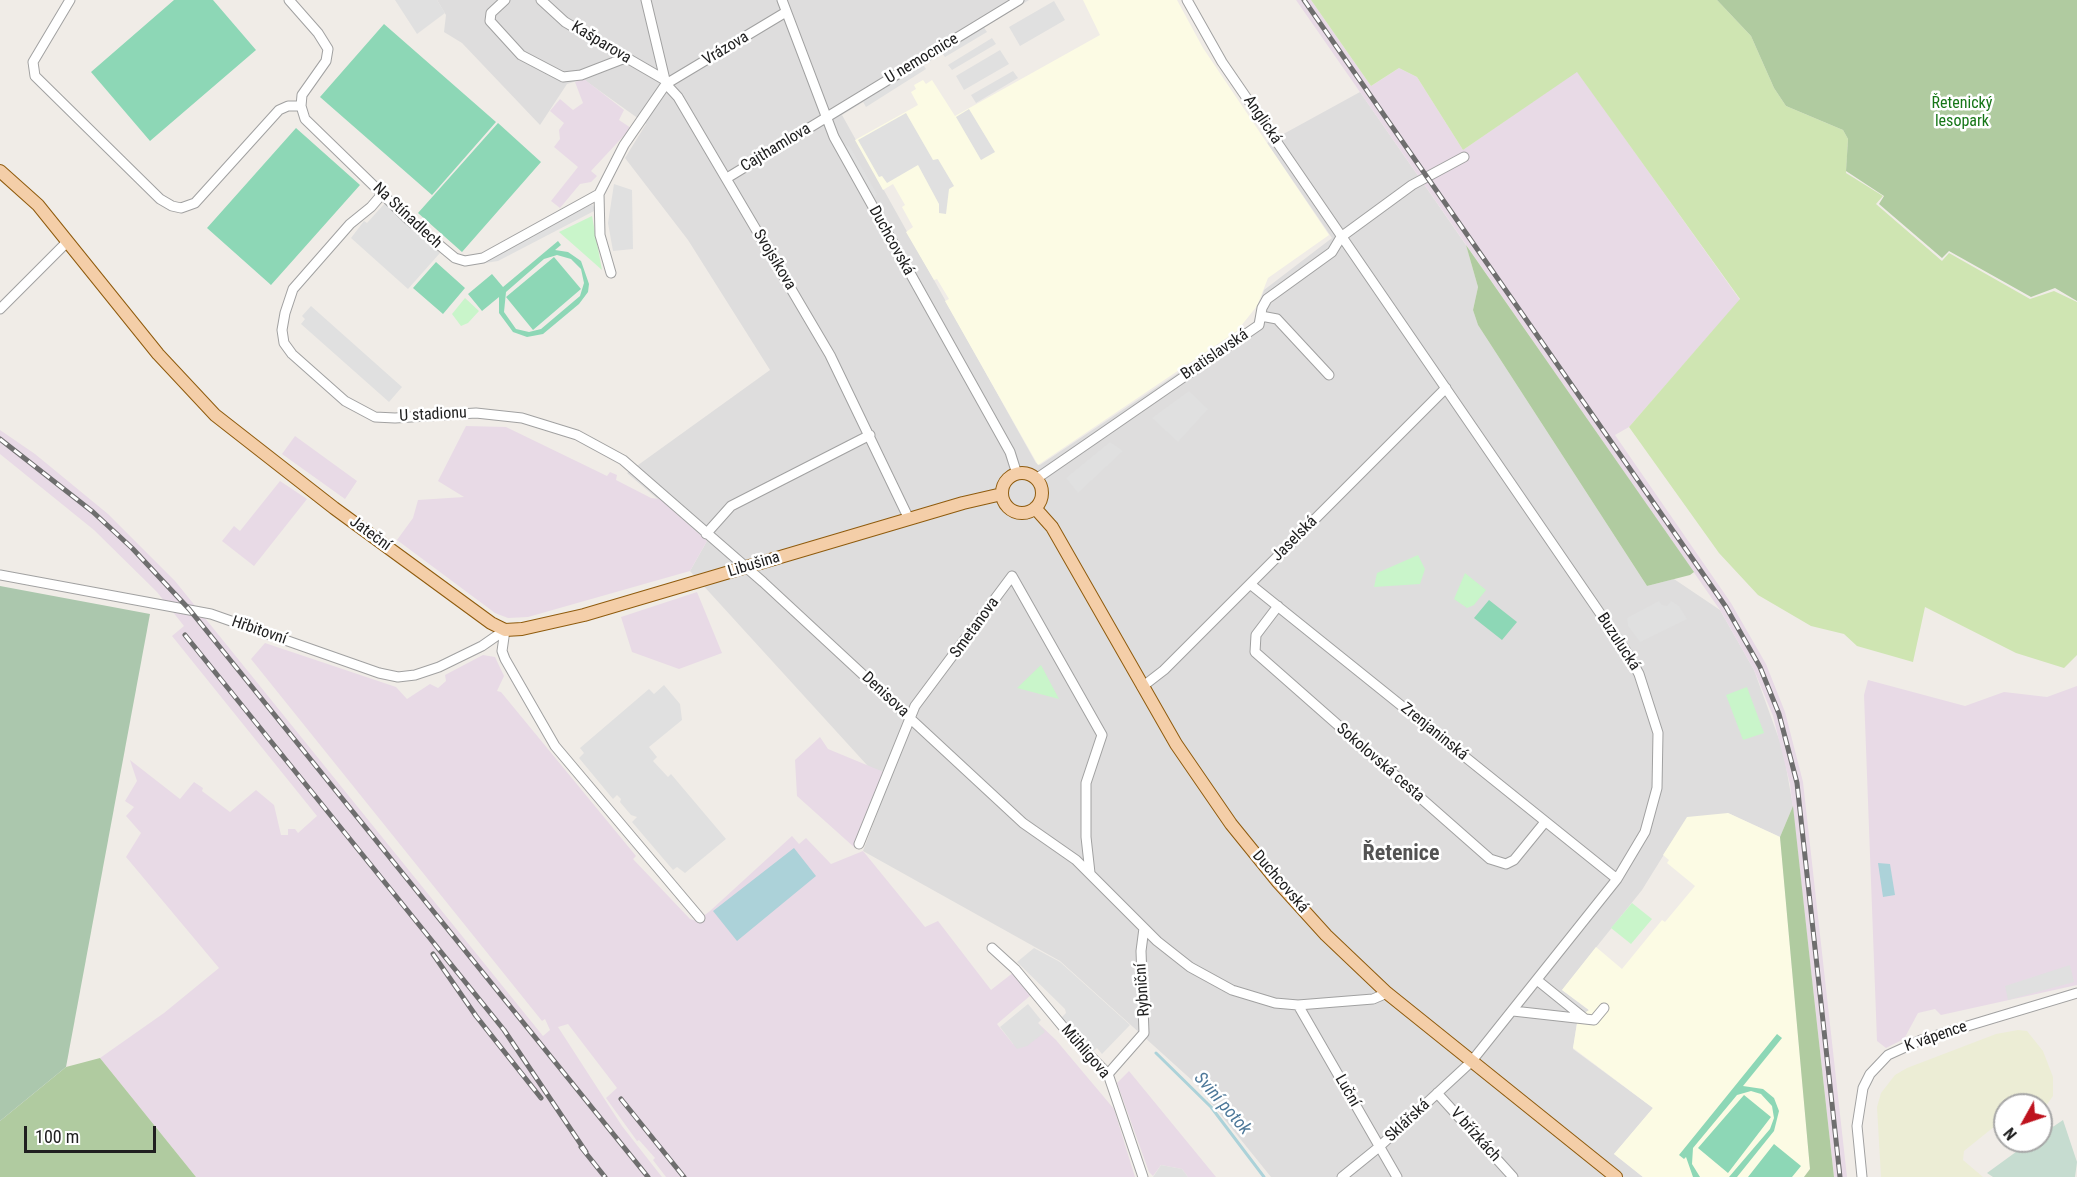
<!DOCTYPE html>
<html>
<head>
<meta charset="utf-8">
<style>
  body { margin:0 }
  #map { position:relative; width:2077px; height:1177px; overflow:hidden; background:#f0ece7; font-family:"Roboto Condensed",sans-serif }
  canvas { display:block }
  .north { position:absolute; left:1993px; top:1093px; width:60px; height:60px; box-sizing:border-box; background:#fff; border:2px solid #a6a6a6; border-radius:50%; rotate:230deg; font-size:16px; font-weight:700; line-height:24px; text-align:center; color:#202020 }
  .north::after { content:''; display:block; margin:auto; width:21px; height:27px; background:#be121d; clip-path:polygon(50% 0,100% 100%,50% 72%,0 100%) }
  .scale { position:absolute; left:24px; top:1126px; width:132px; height:27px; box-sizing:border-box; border:3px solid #202020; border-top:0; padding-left:8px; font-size:18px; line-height:21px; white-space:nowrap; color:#202020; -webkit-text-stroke:4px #fff; paint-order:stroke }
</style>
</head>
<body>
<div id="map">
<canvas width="2077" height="1177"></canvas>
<div class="north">N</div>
<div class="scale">100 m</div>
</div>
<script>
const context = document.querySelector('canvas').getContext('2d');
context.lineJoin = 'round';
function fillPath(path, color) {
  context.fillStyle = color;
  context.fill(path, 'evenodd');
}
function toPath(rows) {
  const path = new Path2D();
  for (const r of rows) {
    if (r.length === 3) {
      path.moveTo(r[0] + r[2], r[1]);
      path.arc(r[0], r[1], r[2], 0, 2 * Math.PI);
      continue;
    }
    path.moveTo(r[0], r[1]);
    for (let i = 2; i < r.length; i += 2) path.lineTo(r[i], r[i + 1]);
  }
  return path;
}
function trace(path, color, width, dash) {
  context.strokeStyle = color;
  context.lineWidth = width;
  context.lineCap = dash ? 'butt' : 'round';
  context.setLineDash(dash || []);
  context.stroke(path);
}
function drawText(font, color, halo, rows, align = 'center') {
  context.font = font + ' "Roboto Condensed",sans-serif';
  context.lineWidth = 5;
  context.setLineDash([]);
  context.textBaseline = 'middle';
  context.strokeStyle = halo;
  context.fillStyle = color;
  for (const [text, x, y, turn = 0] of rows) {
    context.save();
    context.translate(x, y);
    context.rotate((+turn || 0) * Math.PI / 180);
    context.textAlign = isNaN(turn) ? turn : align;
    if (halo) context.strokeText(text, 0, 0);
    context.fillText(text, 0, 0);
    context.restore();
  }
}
fillPath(toPath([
  [437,0,1029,0,842,115,1036,463,1040,465,1253,323,1264,290,1332,238,1267,143,1360,92,1466,245,1478,287,1473,310,1478,325,1647,586,1674,579,1720,610,1754,670,1783,750,1793,806,1780,837,1728,813,1668,848,1642,890,1562,990,1590,1011,1578,1017,1573,1049,1653,1108,1614,1154,1643,1177,1271,1177,1195,1083,1060,961,863,851,887,787,690,571,707,541,627,473,770,370,688,240,625,158,646,124,583,79,567,84,540,125,462,43,444,32,446,15]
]), '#dedddd');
fillPath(toPath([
  [1296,0,1311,0,1371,86,1399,68,1417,77,1463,150,1577,71,1740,300,1629,427,1615,435,1731,603,1766,664,1785,712,1803,782,1847,1177,1834,1177,1790,784,1773,716,1754,670,1720,610],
  [584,79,624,110,619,120,631,128,591,171,597,176,591,182,580,184,560,208,551,201,578,167,554,147,560,139,559,130,564,123,550,111,560,99,573,110,583,103,575,82],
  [466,426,506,427,607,476,610,472,617,475,616,480,651,498,660,499,707,541,690,571,528,617,508,618,495,613,397,540,413,518,418,500,464,497,438,481],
  [0,430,35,454,108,514,175,581,543,1036,550,1030,545,1019,542,1021,251,659,265,643,396,687,407,699,430,684,438,688,446,681,445,675,483,655,495,657,504,676,497,691,501,692,636,856,633,859,690,919,697,921,710,911,792,836,799,844,806,838,831,864,863,851,925,927,938,921,991,990,1014,972,1031,995,997,1024,1013,1044,1038,1023,1056,1040,1114,1109,1135,1177,666,1177,653,1160,655,1158,639,1140,637,1141,606,1098,617,1088,568,1024,558,1027,622,1126,662,1177,196,1177,100,1058,164,1013,219,968,126,857,141,833,126,816,134,807,125,801,137,781,130,760,180,799,194,782,203,788,202,791,230,812,256,790,274,805,281,835,288,835,288,829,295,829,298,833,317,816,172,636,184,626,157,592,94,530,0,454],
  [295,436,357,481,345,499,282,454],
  [280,481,307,499,254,566,222,541,234,526,240,531],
  [697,592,722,653,679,669,632,652,621,617],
  [1868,680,1965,706,2004,692,2047,697,2077,686,2077,985,1941,1015,1935,1009,1918,1013,1904,1039,1886,1048,1877,1041,1864,695],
  [820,737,828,749,886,773,855,848,797,796,795,760],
  [1129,1071,1216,1177,1188,1177,1182,1169,1161,1165,1153,1176,1149,1172,1117,1083]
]), '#e8dae6');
fillPath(toPath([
  [1083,0,1177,0,1203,48,1329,235,1268,278,1257,306,1237,331,1038,465,945,301,949,299,937,279,934,280,906,232,913,227,902,207,905,205,893,184,883,190,855,140,918,105,911,92,916,89,914,85,923,80,926,84,932,80,955,116,1100,35],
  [1728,813,1780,837,1810,1169,1804,1177,1643,1177,1614,1154,1653,1108,1573,1048,1578,1017,1589,1010,1562,990,1596,947,1622,969,1662,920,1665,922,1695,886,1667,863,1669,860,1663,855,1687,817]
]), '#fcfbe4');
fillPath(toPath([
  [2018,1030,2027,1031,2043,1051,2053,1077,2053,1096,2041,1113,2041,1105,2005,1105,2005,1124,1995,1126,1964,1151,1963,1160,1983,1177,1881,1177,1877,1107,1881,1093,1895,1075,1907,1068,1996,1034]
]), '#ecedd5');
fillPath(toPath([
  [1311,0,1717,0,1751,36,1774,88,1786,106,1843,130,1848,139,1846,173,1883,196,1876,204,1942,261,1949,253,2030,299,2054,291,2077,302,2077,655,2064,668,2016,653,1925,607,1913,662,1857,646,1844,634,1811,626,1758,595,1719,553,1629,427,1740,299,1577,72,1463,150,1417,77,1399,68,1371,86]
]), '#cfe5b2');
fillPath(toPath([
  [1717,0,2077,0,2077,301,2055,288,2031,297,1949,251,1942,258,1879,204,1884,196,1846,171,1848,139,1843,130,1786,106,1774,88,1751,36],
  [1466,245,1694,572,1690,575,1647,586,1478,325,1473,310,1478,287],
  [1793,806,1811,970,1834,1177,1804,1177,1810,1169,1780,837],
  [100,1058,196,1177,0,1177,0,1121,66,1067]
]), '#b0cba0');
fillPath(toPath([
  [2063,1120,2077,1162,2075,1177,1993,1177,1987,1173,2031,1141,2041,1141,2041,1135]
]), '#c6dcd0');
fillPath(toPath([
  [0,586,150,614,66,1067,0,1121]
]), '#abc7ad');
fillPath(toPath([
  [592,216,602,270,559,232],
  [465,298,479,311,468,323,461,326,452,314],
  [1418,555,1425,569,1420,584,1374,587,1377,573],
  [1465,573,1486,590,1474,605,1467,608,1454,599],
  [1041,665,1059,699,1017,688],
  [1747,687,1764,733,1743,740,1726,695],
  [1632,903,1652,919,1631,944,1611,928]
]), '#c9f5ca');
fillPath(toPath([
  [174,0,213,0,256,50,150,141,91,72],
  [384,24,496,122,432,195,320,97],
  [498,123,541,162,462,252,418,213],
  [296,128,360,185,271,285,207,228],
  [558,241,561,245,555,250,568,252,581,261,589,284,588,292,579,304,543,334,527,337,513,332,499,313,499,297,482,311,468,294,492,274,503,287],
  [557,255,571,259,581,269,584,283,580,296,541,329,529,332,516,329,504,312,506,292,544,259],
  [554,257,581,289,533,330,506,297],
  [436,262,465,288,443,314,413,288],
  [1489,600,1517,622,1502,640,1474,618],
  [1777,1034,1782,1038,1743,1086,1763,1089,1774,1098,1779,1111,1774,1131,1737,1177,1729,1177,1770,1129,1774,1118,1772,1106,1761,1094,1751,1091,1737,1095,1693,1148,1692,1164,1700,1177,1693,1177,1686,1157,1684,1159,1679,1155],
  [1744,1095,1771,1117,1728,1173,1698,1148],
  [1774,1144,1801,1166,1792,1177,1748,1177]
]), '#8dd7b6');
fillPath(toPath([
  [395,0,437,0,445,13,417,34],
  [1054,1,1065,20,1020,46,1009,27],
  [983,26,987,32,945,57,941,52],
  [992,38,996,44,952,70,948,65],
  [1000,50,1009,64,964,90,956,76],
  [922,63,926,69,866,107,862,100],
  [1013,71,1018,78,976,103,971,95],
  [969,109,995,152,981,160,956,117],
  [906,113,933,160,938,159,954,186,949,189,946,214,939,213,939,204,918,165,887,183,882,176,879,177,858,140],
  [842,143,850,147,877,194,874,200],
  [614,184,632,190,633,249,613,251,608,223],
  [385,203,440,253,408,289,351,238,364,221,367,223],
  [592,204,596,210,498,261,479,264],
  [311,306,402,387,389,402,301,324,305,319,302,316],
  [1189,391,1208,409,1178,442,1152,418],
  [1110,442,1123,451,1078,493,1066,478],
  [1659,601,1662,605,1667,606,1671,601,1679,606,1687,619,1640,642,1628,626,1627,618],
  [664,685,680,704,682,720,649,747,657,757,653,761,668,777,671,774,726,839,685,873,677,867,673,870,632,822,637,817,631,815,620,802,621,799,617,795,613,799,579,758,584,753,580,748,649,689,654,694],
  [1034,948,1060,962,1130,1025,1102,1054,1097,1048,1092,1052,1061,1018,1066,1013,1065,1009,1017,962],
  [2070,965,2074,982,2008,1000,2005,986],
  [1028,1004,1041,1020,1038,1023,1045,1032,1027,1046,1017,1049,1000,1027],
  [1161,1165,1182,1169,1188,1177,1153,1177]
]), '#e0e0e0');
fillPath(toPath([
  [794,848,816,876,737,941,713,911],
  [1878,863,1890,864,1895,895,1883,897]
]), '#acd2d9');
trace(toPath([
  [1156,1053,1211,1107,1264,1177]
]), '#acd2d9', 3);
const minor = toPath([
  [70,0,33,62,35,76,160,199,172,206,181,208,195,203,279,110,288,106,301,106],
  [289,0,318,33,328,49,326,61,302,95,301,106,305,119,408,219,455,258,465,261,483,258,599,194],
  [505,0,491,13,490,21,521,55,563,77,581,75,625,58],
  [541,0,565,22,665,80],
  [646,0,666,84,678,97,830,355,909,519],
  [782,0,834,137,1010,452,1017,474],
  [1187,0,1222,62,1628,654,1639,674,1658,733,1657,788,1645,832,1617,879,1471,1062,1379,1147,1342,1177],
  [727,178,1019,0],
  [383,193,371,207,350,224,293,289,285,313,282,330,284,343,292,354,345,401,375,417,395,418,476,413,522,418,577,435,623,460,763,582,1023,823,1076,860,1157,941,1190,967,1232,990,1275,1003,1298,1005,1373,999,1387,993],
  [611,273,600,235,599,194,624,145,666,84,786,12],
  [0,309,67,242],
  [1261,316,1277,319,1329,375],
  [1036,479,1259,325,1262,308,1267,299,1332,252,1341,237,1412,185,1464,157],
  [706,534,731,506,870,435],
  [0,575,211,614,379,673,398,677,415,675,439,667,482,646,505,630],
  [1250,584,1617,879],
  [1278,606,1256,635,1255,652,1490,859,1506,864,1514,860,1545,822],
  [505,630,502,651,505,659,555,746,700,918],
  [1142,687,1164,670,1446,388],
  [859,844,915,706,1012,576,1102,735,1086,783,1086,837,1090,873],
  [992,948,1015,969,1069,1034,1108,1074,1143,1177],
  [1537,980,1584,1018],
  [1298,1005,1397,1177],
  [1513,1011,1594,1020,1604,1008],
  [1108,1074,1144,1033,1141,951,1144,928],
  [1437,1093,1513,1177],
  [1862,1177,1857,1126,1863,1088,1870,1074,1888,1055,1921,1040,2077,993]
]);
const major = toPath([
  [0,171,38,205,158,354,215,415,334,508,491,623,505,630,522,629,584,615,963,503,1002,494],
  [1022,493,20],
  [1035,508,1052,527,1176,744,1231,824,1278,882,1326,935,1387,993,1616,1177]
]);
trace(minor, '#a1a1a1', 11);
trace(major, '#8f5b0d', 14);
trace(minor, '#fff', 9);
trace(major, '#f4cea8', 12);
const rail = toPath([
  [1304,0,1726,607,1760,667,1779,714,1797,783,1840,1177],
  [0,439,93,512,132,548,189,609,648,1177],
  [185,635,504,1030,586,1152],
  [433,954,476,1016,541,1098],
  [621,1099,684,1177],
  [581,1147,605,1177]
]);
trace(rail, '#6e6e6e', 5);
trace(rail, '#fff', 3, [9]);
drawText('16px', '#202020', '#fff', [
  ["Kašparova",601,43,31],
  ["Vrázova",726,49,-31],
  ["U nemocnice",922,59,-31],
  ["Anglická",1262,120,56],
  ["Cajthamlova",776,148,-31],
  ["Na Stínadlech",407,216,43],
  ["Duchcovská",891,241,61],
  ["Svojsíkova",774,260,59],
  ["Bratislavská",1215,355,-34],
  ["U stadionu",433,415,-3],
  ["Jateční",370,534,36],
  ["Jaselská",1295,539,-45],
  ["Libušina",754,565,-17],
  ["Smetanova",975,628,-54],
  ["Hřbitovní",259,631,19],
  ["Buzulucká",1618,642,57],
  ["Denisova",885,695,43],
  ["Zrenjaninská",1434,732,39],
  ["Sokolovská cesta",1380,763,41],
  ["Duchcovská",1280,882,49],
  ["Rybniční",1143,990,-94],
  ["K vápence",1936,1037,-19],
  ["Mühligova",1085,1052,49],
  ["Luční",1347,1091,60],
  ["Sklářská",1408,1121,-43],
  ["V břízkách",1475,1135,48]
]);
drawText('16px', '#167617', '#fff', [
  ["Řetenický",1962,104],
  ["lesopark",1962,122]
]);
drawText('italic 18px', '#4d7899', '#fff', [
  ["Sviní potok",1222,1104,49]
]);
drawText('bold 22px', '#535353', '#fff', [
  ["Řetenice",1401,854]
]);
</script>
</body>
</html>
